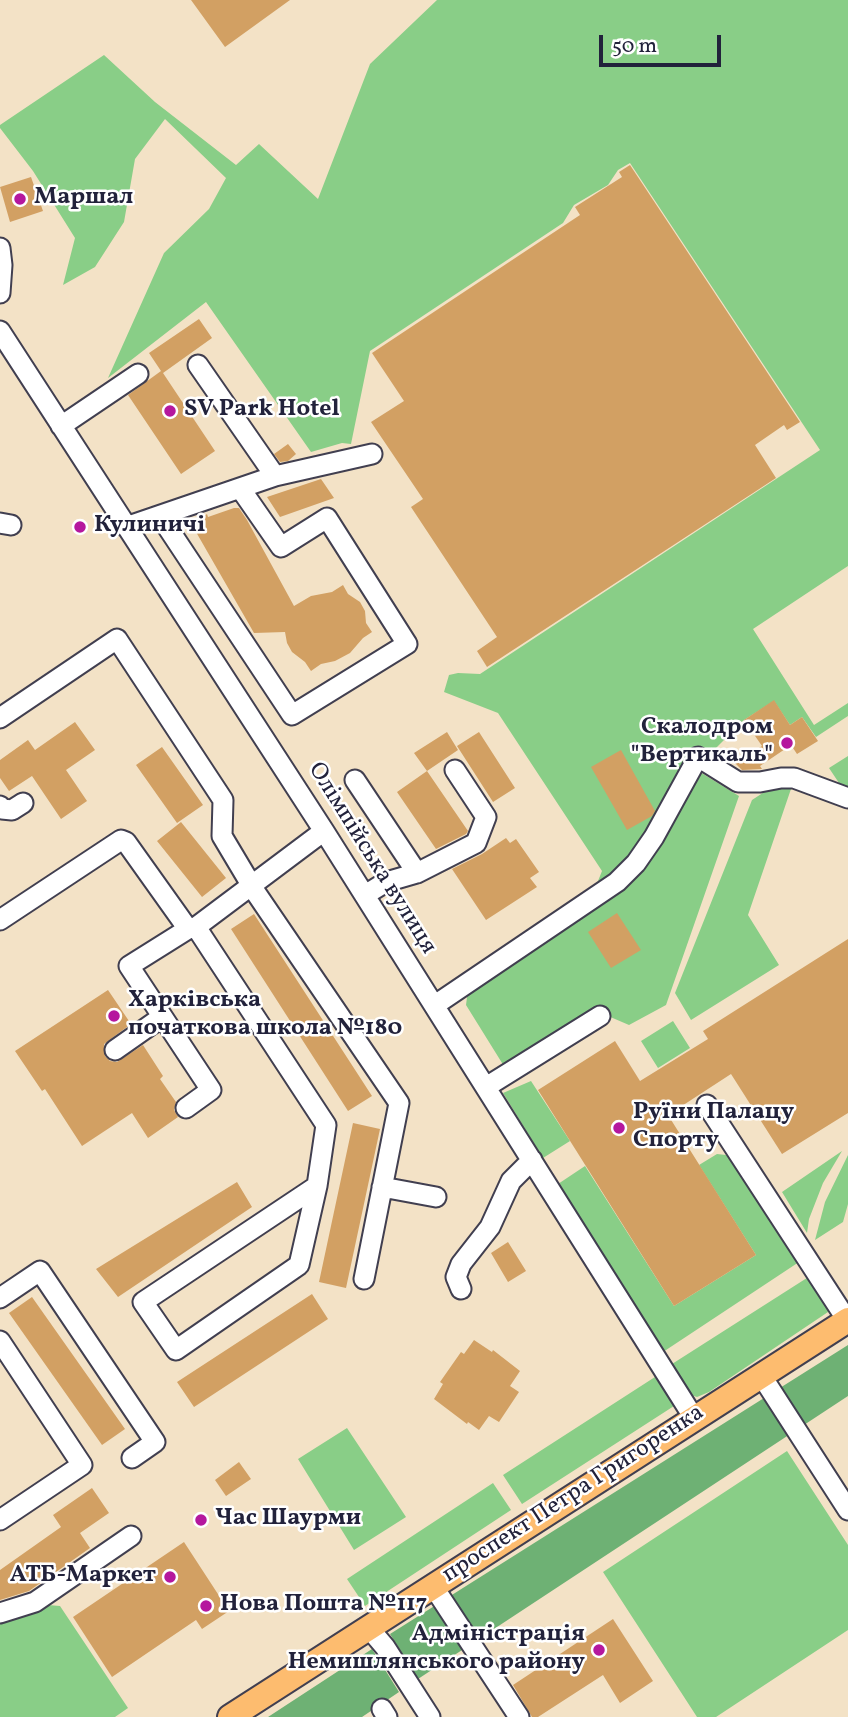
<!DOCTYPE html>
<html>
<head>
<meta charset="utf-8">
<style>
  body { margin:0 }
  #map { position:relative; width:848px; height:1717px; overflow:hidden; background:#f3e2c6; font-family:Vollkorn,serif }
  canvas { display:block }
  .scale { position:absolute; left:599px; top:35px; width:122px; height:32px; box-sizing:border-box; border:4px solid #22223b; border-top:0; padding-left:9px; font-size:21px; line-height:24px; white-space:nowrap; color:#22223b; -webkit-text-stroke:5px #fff; paint-order:stroke }
</style>
</head>
<body>
<div id="map">
<canvas width="848" height="1717"></canvas>
<div class="scale">50 m</div>
</div>
<script>
const context = document.querySelector('canvas').getContext('2d');
context.lineJoin = 'round';
function fillPath(path, color) {
  context.fillStyle = color;
  context.fill(path, 'evenodd');
}
function toPath(rows) {
  const path = new Path2D();
  for (const r of rows) {
    path.moveTo(r[0], r[1]);
    for (let i = 2; i < r.length; i += 2) path.lineTo(r[i], r[i + 1]);
  }
  return path;
}
function trace(path, color, width, dash) {
  context.strokeStyle = color;
  context.lineWidth = width;
  context.lineCap = dash ? 'butt' : 'round';
  context.setLineDash(dash || []);
  context.stroke(path);
}
function drawText(font, color, halo, rows, align = 'center') {
  context.font = font + ' Vollkorn,serif';
  context.lineWidth = 5;
  context.setLineDash([]);
  context.textBaseline = 'middle';
  context.strokeStyle = halo;
  context.fillStyle = color;
  for (const [text, x, y, turn = 0] of rows) {
    context.save();
    context.translate(x, y);
    context.rotate((+turn || 0) * Math.PI / 180);
    context.textAlign = isNaN(turn) ? turn : align;
    if (halo) context.strokeText(text, 0, 0);
    context.fillText(text, 0, 0);
    context.restore();
  }
}
fillPath(toPath([
  [437,0,848,0,848,566,753,629,814,725,848,703,848,716,816,737,802,717,790,725,774,701,744,720,695,769,739,796,666,1005,629,1025,601,1013,507,1071,466,1005,470,975,594,891,602,871,498,713,444,692,449,675,458,673,480,674,820,450,630,163,618,170,608,185,574,205,563,223,370,351,351,444,342,443,311,452,206,302,108,378,164,253,209,209,226,178,165,119,135,159,124,222,95,267,63,285,75,238,33,171,0,128,0,125,104,55,155,102,236,165,259,144,318,199,370,64],
  [848,756,848,792,843,789,829,768],
  [781,781,792,786,748,915,779,965,691,1020,675,993,752,800],
  [673,1021,690,1048,658,1068,641,1041],
  [531,1081,570,1141,543,1158,503,1093],
  [842,1151,823,1183,809,1219,807,1233,782,1192],
  [717,1154,726,1155,734,1160,799,1262,663,1352,558,1184,585,1166,674,1306,756,1255,699,1165],
  [848,1155,848,1204,843,1222,815,1240,825,1202],
  [810,1276,831,1310,709,1392,697,1397,691,1395,672,1364],
  [655,1377,674,1406,522,1504,503,1475],
  [347,1428,406,1517,354,1550,298,1459],
  [787,1451,848,1545,848,1630,716,1717,697,1717,603,1572],
  [493,1483,511,1510,365,1606,347,1579],
  [36,1604,60,1606,128,1708,115,1717,0,1717,0,1616]
]), '#89ce87');
fillPath(toPath([
  [848,1345,848,1396,418,1679,390,1634],
  [372,1649,399,1692,362,1717,268,1717]
]), '#6eb174');
fillPath(toPath([
  [191,0,290,0,225,47],
  [630,165,800,422,787,430,784,425,755,445,776,478,487,667,477,651,497,637,411,507,423,499,371,422,404,401,372,353,580,215,575,207,622,177,619,172],
  [31,177,43,211,10,222,0,187],
  [199,319,212,338,163,373,215,451,181,474,128,395,161,371,149,353],
  [288,444,296,454,288,461,280,462,274,454],
  [321,479,334,498,280,517,267,497],
  [234,508,239,508,247,520,294,606,311,596,332,592,343,585,348,594,360,602,365,611,366,623,372,632,363,638,350,653,335,661,321,664,311,671,305,662,292,652,287,643,285,632,254,633,192,525,207,514,208,517],
  [774,700,790,725,802,717,818,741,797,754,791,745,760,766,762,769,742,770,735,763,762,746,744,720],
  [75,722,95,750,66,770,87,801,61,819,32,776,9,791,0,778,0,760,28,740,35,750],
  [447,732,458,750,427,771,414,753],
  [479,732,515,788,493,802,457,746],
  [162,747,203,805,177,823,136,765],
  [621,750,655,811,652,816,627,830,591,767],
  [427,771,468,831,466,834,436,849,397,792],
  [181,822,226,878,202,897,157,841],
  [506,838,510,843,516,839,539,872,530,878,537,887,486,920,452,869,482,854],
  [617,913,641,950,611,968,588,932],
  [254,914,372,1096,348,1111,231,929],
  [848,939,848,1113,782,1154,731,1074,668,1115,756,1255,674,1306,538,1090,615,1041,640,1081,708,1039,703,1031],
  [108,990,131,1024,104,1044,105,1056,110,1061,117,1062,143,1045,163,1076,160,1079,176,1102,174,1110,178,1117,148,1138,132,1113,82,1146,45,1089,42,1091,15,1051],
  [353,1123,380,1129,346,1288,319,1282],
  [237,1182,252,1207,118,1297,96,1269],
  [508,1242,526,1271,508,1282,491,1253],
  [312,1294,328,1319,194,1407,177,1382],
  [32,1297,125,1429,102,1445,9,1313],
  [474,1340,492,1352,493,1350,520,1371,510,1386,519,1392,499,1422,489,1416,479,1430,468,1422,467,1424,434,1399,443,1384,440,1382,461,1352,464,1354],
  [239,1462,251,1479,226,1496,215,1480],
  [92,1488,109,1513,80,1533,90,1548,29,1591,0,1600,0,1570,61,1527,53,1515],
  [184,1542,229,1611,202,1629,196,1620,112,1677,73,1617],
  [613,1619,653,1681,620,1703,603,1675,538,1717,532,1717,513,1685]
]), '#d2a063');
const minor = toPath([
  [0,248,2,265,0,293],
  [0,331,324,831,694,1418],
  [198,365,275,476],
  [61,426,138,374],
  [160,516,292,715,407,644,327,518,281,547,240,488],
  [0,523,11,525],
  [126,527,275,476,372,454],
  [0,718,117,639,223,800,222,836,256,893,399,1103,364,1279],
  [355,780,417,873],
  [0,806,2,809,12,810,23,803],
  [365,895,386,882,417,873,476,843,486,817,455,770],
  [0,920,121,840,126,842,188,929],
  [435,1005,617,882,636,863,654,837,698,757,738,782,760,782,781,778,794,778,848,798],
  [115,1050,162,1017],
  [486,1087,600,1016],
  [707,1105,847,1320],
  [186,1108,211,1090,129,966,188,929,196,927],
  [317,1186,299,1265,176,1350,143,1302,317,1186,326,1125,196,927,324,831],
  [382,1187,436,1197],
  [461,1289,456,1277,461,1264,490,1227,511,1181,532,1160],
  [0,1298,40,1271,155,1442,132,1458],
  [0,1341,82,1465,0,1520],
  [761,1375,848,1510],
  [433,1586,519,1717],
  [0,1613,35,1602,131,1536],
  [368,1627,385,1647,430,1717],
  [382,1709,387,1717]
]);
const major = toPath([
  [230,1717,848,1320]
]);
trace(minor, '#413f50', 23);
trace(major, '#413f50', 28);
trace(minor, '#fff', 19);
trace(major, '#fdbc6f', 24);
for (const [x, y, r, color] of [
  [20,199,7,"#b5179e"],
  [170,411,7,"#b5179e"],
  [80,527,7,"#b5179e"],
  [787,743,7,"#b5179e"],
  [114,1016,7,"#b5179e"],
  [619,1128,7,"#b5179e"],
  [201,1520,7,"#b5179e"],
  [170,1577,7,"#b5179e"],
  [206,1606,7,"#b5179e"],
  [599,1650,7,"#b5179e"]
]) {
  const dot = new Path2D();
  dot.arc(x, y, r, 0, 2 * Math.PI);
  context.fillStyle = color;
  context.fill(dot);
  trace(dot, '#fff', 2.5);
}
drawText('bold 24px', '#22223b', '#fff', [
  ["Маршал",34,199],
  ["SV Park Hotel",184,411],
  ["Кулиничі",94,527],
  ["Скалодром",773,729,"right"],
  ["\"Вертикаль\"",773,757,"right"],
  ["Харківська",128,1002],
  ["початкова школа №180",128,1030],
  ["Руїни Палацу",633,1114],
  ["Спорту",633,1142],
  ["Час Шаурми",215,1520],
  ["АТБ-Маркет",156,1577,"right"],
  ["Нова Пошта №117",220,1606],
  ["Адміністрація",585,1636,"right"],
  ["Немишлянського району",585,1664,"right"]
], 'left');
drawText('24px', '#22223b', '#fff', [
  ["Олімпійська вулиця",371,859,58],
  ["проспект Петра Григоренка",574,1495,-33]
]);
</script>
</body>
</html>
